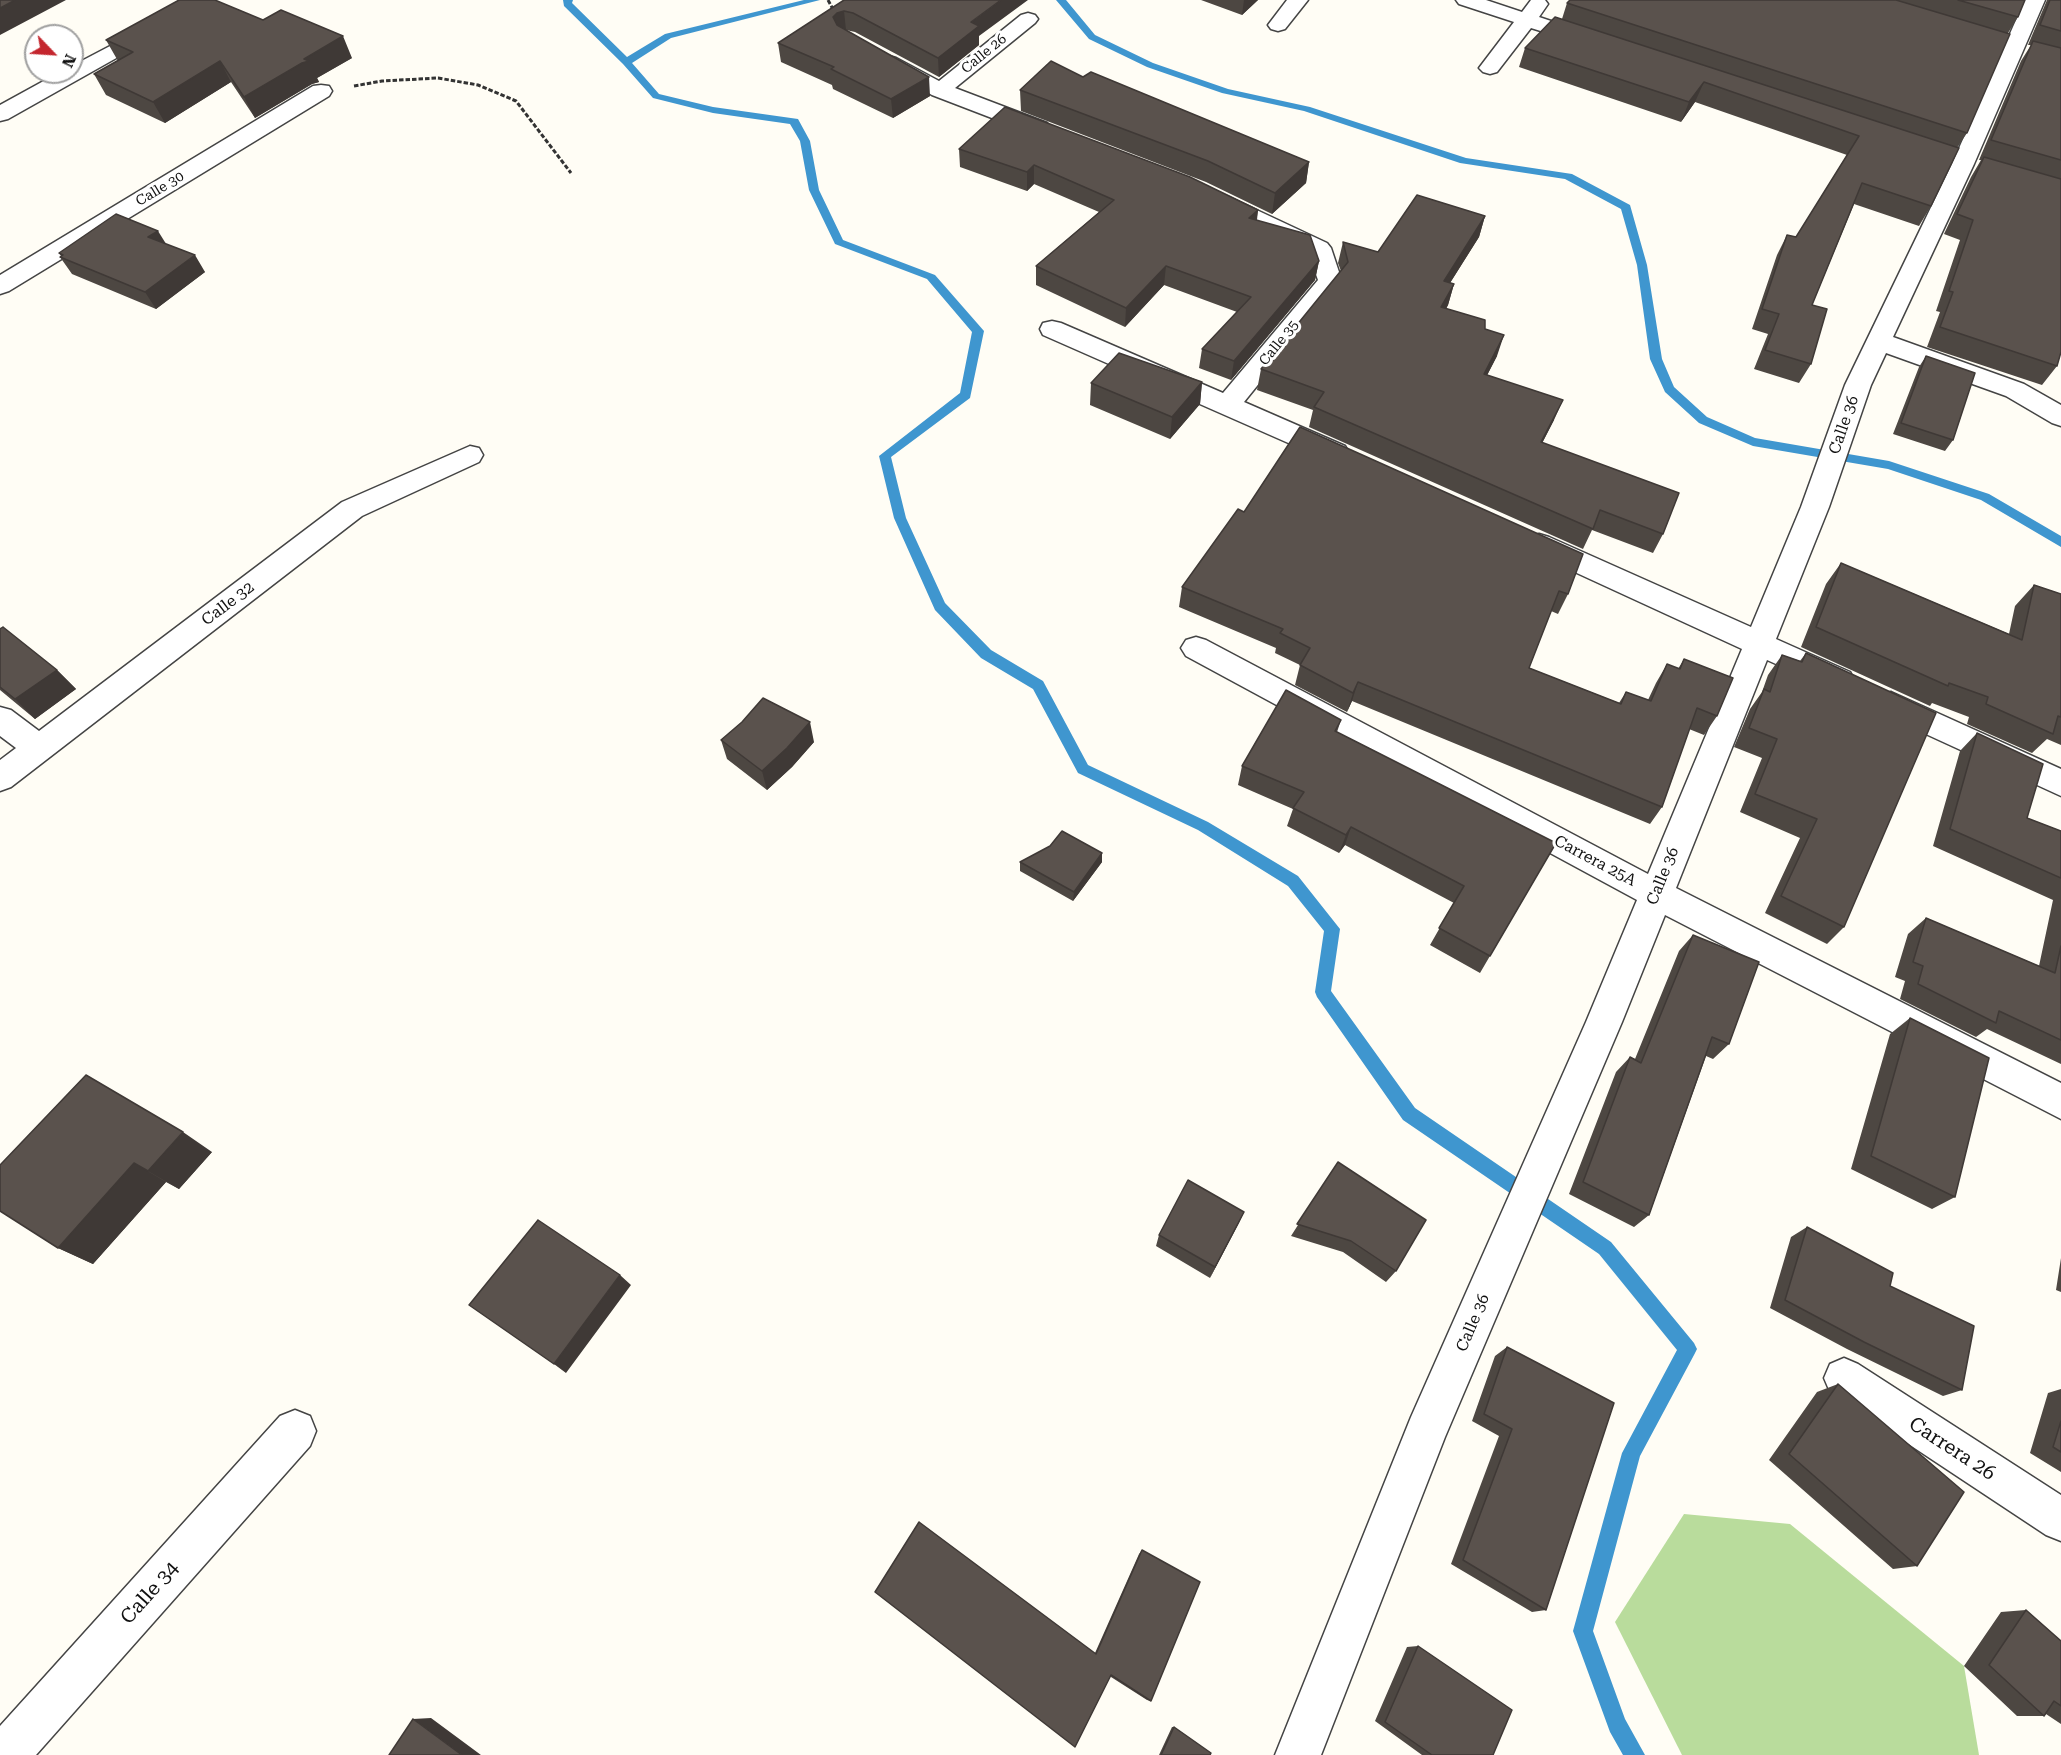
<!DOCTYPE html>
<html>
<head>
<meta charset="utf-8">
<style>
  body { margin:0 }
  #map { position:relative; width:2061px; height:1755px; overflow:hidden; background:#fffdf5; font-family:"Roboto Serif",serif }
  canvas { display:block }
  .north { position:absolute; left:24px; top:24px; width:60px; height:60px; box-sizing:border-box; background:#fff; border:2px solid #a0a0a0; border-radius:50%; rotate:115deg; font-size:16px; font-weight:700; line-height:24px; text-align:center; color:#111 }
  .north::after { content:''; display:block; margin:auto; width:21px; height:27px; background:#c4262e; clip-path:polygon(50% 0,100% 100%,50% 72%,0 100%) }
</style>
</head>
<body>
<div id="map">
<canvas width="2061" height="1755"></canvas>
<div class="north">N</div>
</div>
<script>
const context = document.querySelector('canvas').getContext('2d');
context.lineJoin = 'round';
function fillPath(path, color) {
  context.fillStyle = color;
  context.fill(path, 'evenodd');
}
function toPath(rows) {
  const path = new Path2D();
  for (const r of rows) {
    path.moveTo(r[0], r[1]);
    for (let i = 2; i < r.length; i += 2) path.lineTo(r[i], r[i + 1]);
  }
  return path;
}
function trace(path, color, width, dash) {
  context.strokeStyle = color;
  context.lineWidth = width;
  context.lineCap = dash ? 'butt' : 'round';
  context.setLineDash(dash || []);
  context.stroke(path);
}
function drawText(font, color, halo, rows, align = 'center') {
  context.font = font + ' "Roboto Serif",serif';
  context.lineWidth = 6;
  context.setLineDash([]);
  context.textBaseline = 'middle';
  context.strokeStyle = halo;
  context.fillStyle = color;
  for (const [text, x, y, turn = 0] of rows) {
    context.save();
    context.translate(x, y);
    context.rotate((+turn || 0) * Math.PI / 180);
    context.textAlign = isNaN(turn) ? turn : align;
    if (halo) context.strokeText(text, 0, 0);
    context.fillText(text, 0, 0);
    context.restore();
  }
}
fillPath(toPath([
  [1684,1514,1790,1524,1964,1666,1979,1755,1682,1755,1615,1622]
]), '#b9dc9c');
fillPath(toPath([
  [563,0,573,0,572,3,627,57,665,34,804,0,820,0,671,38,632,63,659,94,713,107,798,119,810,141,819,190,843,240,935,275,984,331,970,398,891,457,906,518,945,603,991,650,1043,681,1088,765,1208,822,1298,876,1340,929,1331,991,1415,1108,1611,1242,1694,1343,1697,1349,1694,1355,1640,1456,1593,1631,1625,1719,1645,1755,1623,1755,1610,1732,1573,1631,1622,1453,1677,1350,1599,1254,1403,1120,1317,997,1315,992,1324,931,1288,886,1198,830,1078,773,1033,689,981,658,935,610,894,518,879,456,960,393,972,332,927,279,835,244,809,190,800,141,790,124,713,113,653,98,623,64,564,6,563,0],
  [1056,0,1066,0,1095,35,1153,63,1228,89,1310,107,1466,158,1572,174,1630,205,1647,265,1662,359,1674,387,1707,417,1755,438,1889,461,1989,494,2061,536,2061,547,1981,500,1888,469,1753,446,1699,423,1665,392,1650,359,1637,265,1621,209,1565,179,1460,163,1304,111,1222,93,1147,67,1089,39,1056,0]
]), '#3f96cf');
const minor = toPath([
  [1287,0,1308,0,1285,29,1278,31,1271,29,1268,25,1287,0],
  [1456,0,1486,0,1522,12,1531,0,1545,0,1548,4,1539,17,1596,36,1599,40,1596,44,1589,46,1531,28,1497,72,1490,74,1483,72,1479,68,1514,22,1459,4,1456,0],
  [2025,0,2045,0,1974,164,1893,337,2024,384,2061,405,2061,426,2052,423,2006,396,1886,353,1871,385,1829,507,1776,639,1850,672,1854,680,1850,688,1839,692,1767,660,1676,888,2061,1083,2061,1119,1665,915,1622,1022,1445,1437,1321,1755,1275,1755,1411,1417,1586,1022,1637,900,1186,656,1181,648,1186,640,1196,637,1206,640,1648,874,1742,649,1529,551,1525,544,1529,537,1539,534,1549,537,1751,627,1801,507,1845,385,1952,164,2025,0],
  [1028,13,1035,15,1038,19,1035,23,955,88,1047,123,1050,128,1047,133,1039,135,1031,133,932,95,882,66,878,62,882,58,889,56,896,58,939,81,1021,15,1028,13],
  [152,24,159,26,162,30,159,34,8,119,0,121,0,105,60,72,72,72,72,66,152,24],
  [321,85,329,86,332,91,329,96,9,291,0,294,0,275,313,86,321,85],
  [1216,191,1327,243,1331,248,1342,281,1244,402,1345,446,1349,453,1345,460,1336,462,1327,460,1043,335,1040,329,1043,323,1052,321,1061,323,1223,393,1318,280,1308,252,1208,203,1204,198,1208,193,1216,191],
  [470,446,479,448,483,455,479,462,362,516,11,787,0,791,0,760,16,748,0,736,0,707,11,710,39,731,342,502,470,446],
  [1891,692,2061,769,2061,796,1880,713,1876,704,1880,695,1891,692],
  [1844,1358,1858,1364,2061,1495,2061,1541,2046,1535,1830,1392,1824,1378,1830,1364,1844,1358],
  [295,1410,310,1416,316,1431,310,1446,36,1755,0,1755,0,1726,280,1416,295,1410]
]);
trace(minor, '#444', 3);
trace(toPath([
  [828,0,834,11],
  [354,86,382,81,438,78,478,85,516,101,571,173]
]), '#333', 3, [4.5, 2]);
fillPath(minor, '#fff');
fillPath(toPath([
  [844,0,979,36,979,45,939,77,855,32,846,30,930,96,893,118,833,89,832,85,781,62,778,43],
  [1201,0,1258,0,1242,15],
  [1570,0,2025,0,2018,17,2008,33,1967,133,1957,148,1931,206,1919,226,1854,204,1812,305,1811,364,1799,383,1754,369,1768,334,1752,329,1777,255,1787,235,1796,237,1847,155,1695,102,1681,122,1519,67,1525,48,1562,19,1567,3],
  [2047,0,2061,0,2061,352,2057,366,2042,385,1927,347,1940,312,1936,311,1960,240,1944,234,1971,177,1981,160,1979,160,2021,61,2031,45,2028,45],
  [106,40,352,58,317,78,319,82,312,84,255,118,231,82,165,123,106,95,94,74,118,61],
  [1083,77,1309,162,1306,183,1272,214,1206,182,1021,111,1020,90],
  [959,149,1258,210,1257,220,1319,261,1315,280,1231,380,1199,368,1202,349,1237,312,1164,285,1125,327,1036,285,1036,266,1099,212,1034,184,1027,191,960,167],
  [1485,216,1479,237,1450,283,1454,284,1448,305,1446,309,1485,329,1497,356,1487,375,1554,420,1542,443,1663,534,1653,553,1592,530,1583,549,1309,427,1313,410,1257,390,1261,369,1341,271,1338,263,1343,242,1378,252],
  [165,244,205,272,156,309,72,274,60,257,61,256,59,253],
  [1926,356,1953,440,1945,451,1893,434,1919,367],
  [1202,382,1200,404,1170,439,1090,405,1091,383],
  [1300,427,1568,594,1558,614,1551,611,1529,668,1619,703,1626,692,1648,700,1656,683,1667,664,1678,669,1684,659,1717,716,1704,735,1689,729,1662,807,1650,824,1352,701,1347,712,1295,685,1300,665,1275,653,1276,648,1179,607,1182,587,1244,512],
  [1841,563,2009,634,2015,606,2034,585,2061,594,2061,745,2047,739,2032,753,1967,724,1969,717,1932,703,1930,706,1801,647,1826,584],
  [0,629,57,670,76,689,35,719,0,690],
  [1806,653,1844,927,1827,944,1765,913,1800,838,1740,812,1762,758,1734,747,1750,709,1762,692,1768,675,1782,655,1800,661],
  [1341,720,1337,732,1556,843,1480,973,1430,945,1454,903,1345,845,1339,853,1287,826,1293,809,1238,785,1242,766],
  [1977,733,2027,818,2061,831,2061,1064,1987,1029,1976,1037,1900,999,1905,981,1895,977,1908,934,1926,918,2039,966,2053,900,1933,846,1960,751],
  [721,740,814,742,792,767,767,790,727,759],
  [1102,853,1102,862,1073,901,1020,871,1020,862],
  [1693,935,1729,1044,1713,1059,1706,1056,1649,1215,1634,1227,1569,1194,1616,1072,1630,1057,1635,1059,1679,951],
  [1910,1018,1955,1197,1932,1209,1851,1169,1890,1034],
  [212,1152,179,1189,166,1182,93,1264,58,1248,0,1165],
  [1338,1162,1396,1271,1386,1282,1343,1252,1291,1236],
  [1244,1212,1210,1278,1156,1246,1159,1235],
  [1807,1227,1890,1286,1962,1390,1943,1396,1847,1349,1770,1308,1791,1237],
  [2061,1258,2061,1292,2056,1290],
  [1507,1347,1546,1610,1532,1612,1451,1564,1499,1436,1472,1421,1495,1356],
  [1838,1384,1917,1566,1893,1569,1769,1460,1817,1392],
  [2061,1389,2061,1472,2030,1453,2048,1393],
  [1142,1550,1151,1701,1147,1700,1111,1677,1095,1653,1139,1554],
  [2026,1610,2061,1641,2061,1724,2046,1714,2044,1716,2017,1716,1964,1666,2001,1612],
  [1418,1646,1493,1755,1422,1755,1375,1721,1407,1647],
  [1172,1727,1174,1727,1210,1755,1159,1755]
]), '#4d4742');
fillPath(toPath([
  [15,0,66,0,0,35,0,8],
  [1001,0,1028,0,979,36,979,45,939,77,938,58,971,22],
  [1244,0,1258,0,1242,15],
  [844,11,846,30,839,32,833,17,837,13],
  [343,36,352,58,317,78,319,82,312,84,255,118,244,97,302,63,304,59],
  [220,61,231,82,165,123,153,102],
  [929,77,930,96,893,118,891,99],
  [1704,82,1695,102,1681,122,1689,102],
  [1309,162,1306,183,1272,214,1275,193],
  [1034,165,1034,184,1027,191,1027,172],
  [1258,210,1255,229,1249,218],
  [1485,216,1479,237,1438,302,1444,281],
  [158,231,168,247,148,237],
  [195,255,205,272,156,309,145,292],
  [1319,261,1315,280,1231,380,1234,361],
  [1166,266,1164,285,1125,327,1126,308],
  [1454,284,1448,305,1435,328,1441,307],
  [1504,335,1497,356,1477,395,1484,374],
  [1202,382,1200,404,1170,439,1172,417],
  [1563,400,1554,420,1532,463,1541,442],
  [57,670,76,689,35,719,15,699],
  [1358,682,1352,701,1347,712,1353,693],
  [810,722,814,742,792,767,767,790,762,771],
  [1351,827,1345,845,1339,853,1346,835],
  [1102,853,1102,862,1073,901,1074,892],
  [183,1132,212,1152,179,1189,148,1171],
  [134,1163,166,1182,93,1264,58,1248],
  [1244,1212,1239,1223,1210,1278,1215,1267],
  [620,1275,631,1285,566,1373,554,1364],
  [431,1718,481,1755,462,1755,413,1719]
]), '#3f3936');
const building = toPath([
  [0,0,15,0,0,8,0,0],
  [179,0,215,0,263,20,281,10,343,36,304,59,309,61,302,63,244,97,220,61,153,102,94,74,133,52,106,40,179,0],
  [844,0,1001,0,971,22,979,26,938,58,853,13,844,11,837,13,833,17,837,25,929,77,891,99,831,69,834,67,778,43,844,0],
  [1570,0,1896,0,2010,34,1967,133,1567,3,1570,0],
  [1958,0,2025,0,2018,17,1958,0],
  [2050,0,2061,0,2061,31,2040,25,2050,0],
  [1555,17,1959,148,1931,206,1862,183,1812,305,1827,309,1811,364,1765,350,1779,314,1762,309,1787,235,1796,237,1859,136,1704,82,1689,102,1525,48,1555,17],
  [2033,41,2061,48,2061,160,1991,140,2033,41],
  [1051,61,1083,77,1091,72,1309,162,1275,193,1208,161,1020,90,1051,61],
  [1005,107,1190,177,1258,210,1249,218,1310,235,1319,261,1234,361,1202,349,1251,297,1166,266,1126,308,1036,266,1114,200,1034,165,1027,172,959,149,1005,107],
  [1984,157,2061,179,2061,352,2057,366,1940,327,1953,292,1949,291,1973,220,1957,214,1984,157],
  [1417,195,1485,216,1444,281,1454,284,1441,307,1485,320,1485,329,1504,335,1484,374,1563,400,1541,442,1679,493,1663,534,1600,510,1593,529,1314,407,1324,392,1261,369,1348,262,1343,242,1378,252,1417,195],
  [116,214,158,231,148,237,195,255,145,292,60,257,63,255,59,253,116,214],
  [1119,353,1202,382,1172,417,1091,383,1119,353],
  [1926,356,1975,373,1953,440,1901,423,1926,356],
  [1300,427,1583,554,1568,594,1559,591,1529,668,1621,704,1626,692,1651,701,1667,664,1680,669,1684,659,1733,678,1717,716,1697,708,1662,807,1358,682,1353,693,1300,665,1310,648,1280,633,1283,629,1182,587,1238,509,1244,512,1300,427],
  [1841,563,2022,640,2034,585,2061,594,2061,717,2058,716,2053,734,1986,704,1988,697,1949,683,1948,686,1816,627,1841,563],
  [3,627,57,670,15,699,0,687,0,629,3,627],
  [1806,653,1936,713,1844,927,1781,896,1817,819,1755,794,1777,739,1749,728,1764,689,1770,692,1782,655,1802,662,1806,653],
  [1286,690,1341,720,1335,731,1556,843,1490,956,1439,928,1464,886,1351,827,1346,835,1293,808,1304,792,1242,766,1286,690],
  [763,698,810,722,787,748,762,771,721,740,742,722,763,698],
  [1977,733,2043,764,2027,818,2061,831,2061,878,1950,829,1977,733],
  [1062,831,1102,853,1074,892,1020,862,1050,846,1062,831],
  [1926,918,2055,973,2061,946,2061,1040,1999,1011,1996,1023,1918,984,1923,966,1913,962,1926,918],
  [1693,935,1759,962,1729,1044,1712,1037,1649,1215,1583,1182,1630,1057,1641,1063,1693,935],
  [1910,1018,1989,1058,1955,1197,1871,1156,1910,1018],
  [86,1075,183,1132,148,1171,134,1163,58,1248,0,1211,0,1165,86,1075],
  [1338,1162,1426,1220,1396,1271,1351,1241,1297,1224,1338,1162],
  [1188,1180,1244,1212,1215,1267,1159,1235,1188,1180],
  [538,1220,620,1275,554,1364,469,1305,538,1220],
  [1807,1227,1893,1273,1890,1286,1974,1326,1962,1390,1864,1342,1785,1300,1807,1227],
  [1507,1347,1614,1403,1546,1610,1463,1560,1512,1429,1484,1414,1507,1347],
  [1838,1384,1964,1492,1917,1566,1789,1454,1838,1384],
  [2061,1421,2061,1452,2053,1447,2061,1421],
  [919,1522,1096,1654,1142,1550,1200,1582,1151,1701,1111,1675,1075,1747,875,1592,919,1522],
  [2026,1610,2061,1641,2061,1706,2054,1701,2044,1716,1989,1665,2026,1610],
  [1418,1646,1512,1710,1493,1755,1432,1755,1385,1722,1418,1646],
  [413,1719,462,1755,389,1755,413,1719],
  [1174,1727,1211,1753,1210,1755,1161,1755,1174,1727]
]);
fillPath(building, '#5a524d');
trace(building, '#3f3936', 1.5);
drawText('14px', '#111', '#fff', [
  ["Calle 26",984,54,-39],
  ["Calle 30",160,189,-31],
  ["Calle 35",1279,343,-51]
]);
drawText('16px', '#111', '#fff', [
  ["Calle 36",1844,425,-71],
  ["Calle 32",228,604,-37],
  ["Carrera 25A",1595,861,28],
  ["Calle 36",1663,876,-68],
  ["Calle 36",1473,1323,-67]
]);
drawText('20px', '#111', '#fff', [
  ["Carrera 26",1952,1449,33],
  ["Calle 34",150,1593,-48]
]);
</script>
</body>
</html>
